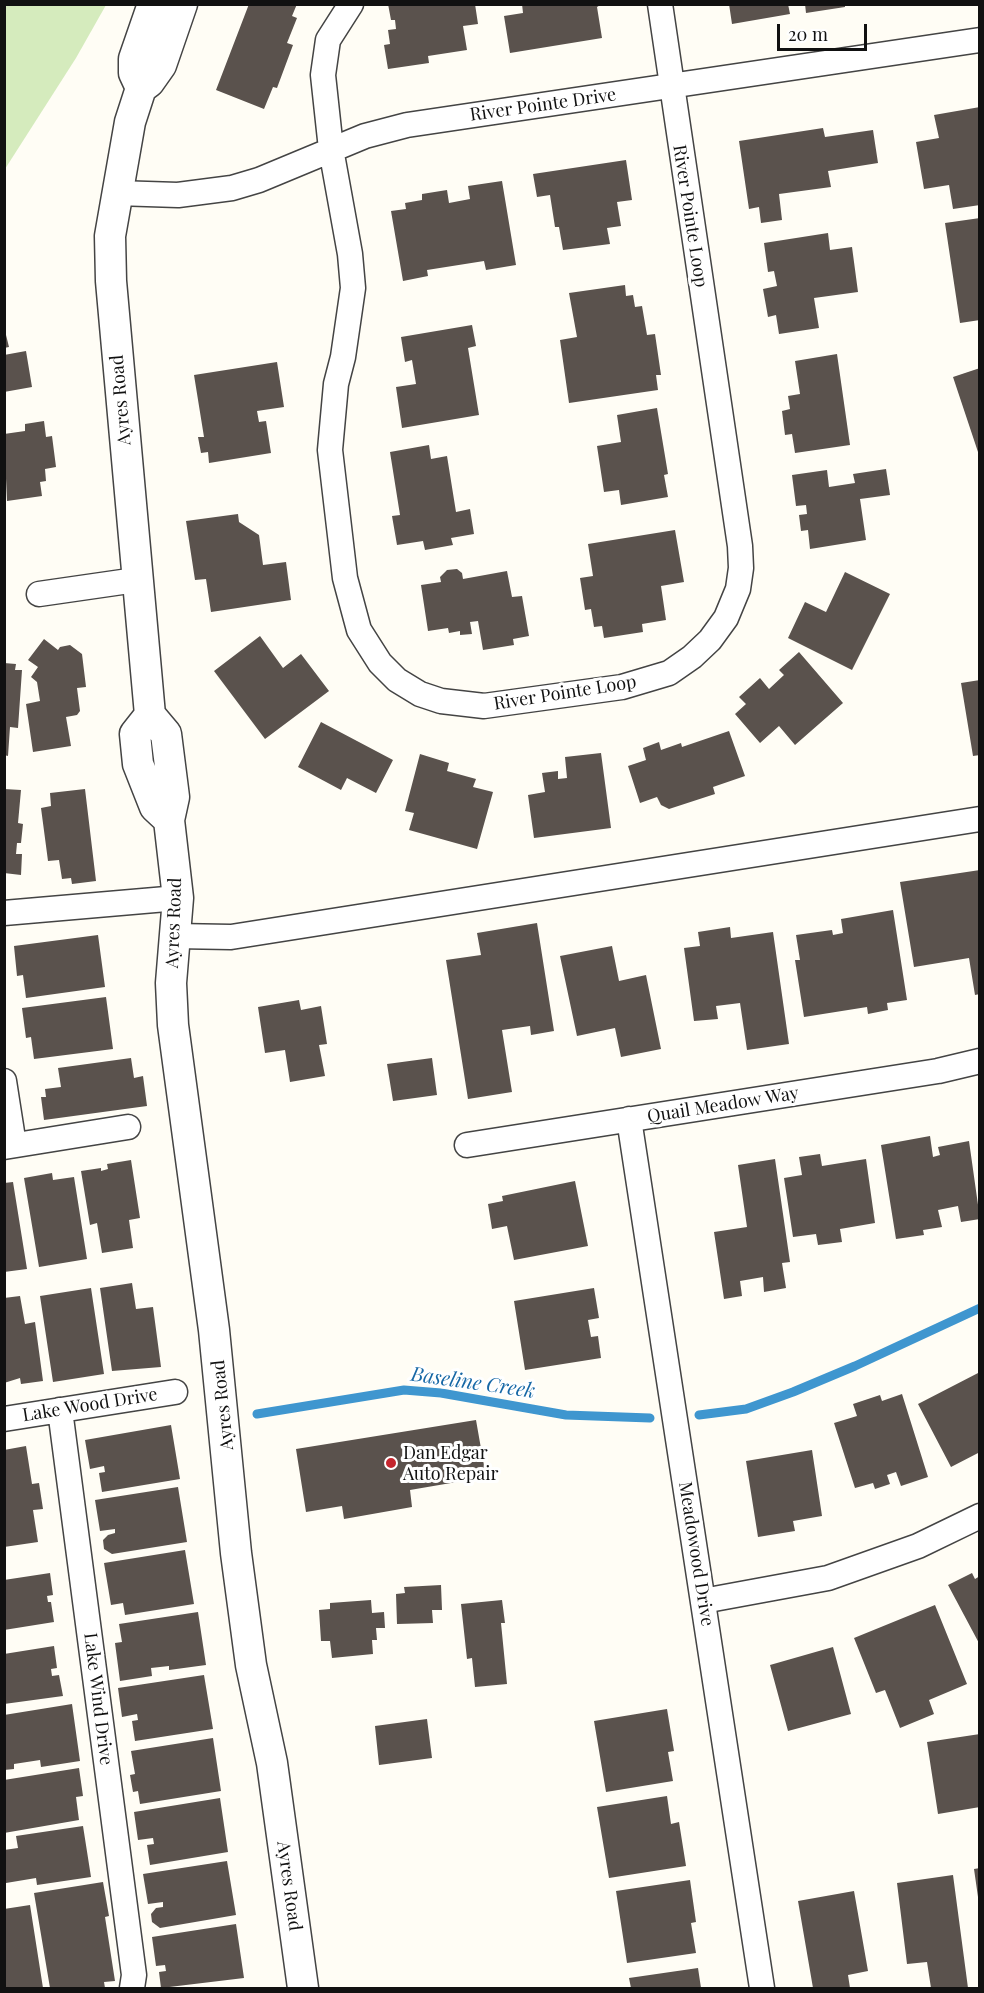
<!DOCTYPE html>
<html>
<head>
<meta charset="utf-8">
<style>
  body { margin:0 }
  #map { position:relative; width:984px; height:1993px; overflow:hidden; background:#fffdf5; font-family:"Playfair Display",serif }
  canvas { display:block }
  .frame { position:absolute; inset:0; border:6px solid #111; pointer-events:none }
  .scale { position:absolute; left:777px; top:24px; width:90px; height:27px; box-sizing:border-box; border:3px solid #111; border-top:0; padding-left:8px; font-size:18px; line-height:21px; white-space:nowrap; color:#111; -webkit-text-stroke:4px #fff; paint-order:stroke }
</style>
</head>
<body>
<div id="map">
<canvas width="984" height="1993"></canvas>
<div class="frame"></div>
<div class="scale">20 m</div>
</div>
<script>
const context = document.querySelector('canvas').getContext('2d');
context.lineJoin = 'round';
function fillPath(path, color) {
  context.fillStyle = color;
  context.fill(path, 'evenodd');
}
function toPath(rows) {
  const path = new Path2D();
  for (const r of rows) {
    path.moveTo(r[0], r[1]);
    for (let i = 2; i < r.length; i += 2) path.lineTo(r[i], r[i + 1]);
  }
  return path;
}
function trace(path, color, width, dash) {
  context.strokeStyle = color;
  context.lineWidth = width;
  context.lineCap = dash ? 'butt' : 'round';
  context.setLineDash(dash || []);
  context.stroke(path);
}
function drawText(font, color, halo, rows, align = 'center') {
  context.font = font + ' "Playfair Display",serif';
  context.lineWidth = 6;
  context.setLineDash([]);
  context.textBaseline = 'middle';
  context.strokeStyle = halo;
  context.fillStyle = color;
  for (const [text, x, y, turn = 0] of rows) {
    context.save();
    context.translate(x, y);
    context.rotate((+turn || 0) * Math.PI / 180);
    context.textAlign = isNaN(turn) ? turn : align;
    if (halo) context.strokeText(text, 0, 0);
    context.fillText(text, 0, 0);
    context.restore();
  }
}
fillPath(toPath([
  [5,4,106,5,76,58,5,169]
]), '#d5ebbd');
trace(toPath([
  [257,1414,404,1390,441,1393,566,1415,650,1418],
  [699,1415,746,1409,793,1392,855,1366,980,1308]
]), '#3f96cf', 9);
fillPath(toPath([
  [249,4,297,4,292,16,297,18,287,43,293,45,277,88,273,87,264,109,216,90],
  [388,4,475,4,478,24,463,26,467,50,428,56,429,63,388,69,384,45,390,44,388,30,396,29,395,20,391,20],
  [522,4,602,4,597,7,602,38,510,53,504,16,523,13],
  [729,4,788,4,790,14,732,24],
  [805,4,845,4,845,7,806,13],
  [980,107,980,205,953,209,949,185,924,189,916,142,939,138,934,115],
  [823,128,825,137,873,130,878,163,828,171,831,187,779,194,782,220,761,223,759,207,749,209,739,141],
  [626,160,632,200,617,202,621,226,607,228,610,244,563,250,559,227,555,227,550,195,537,197,533,174],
  [502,181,516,265,486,270,484,261,427,270,428,276,403,281,391,211,406,209,405,203,422,200,422,194,447,190,449,203,470,199,468,186],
  [980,218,980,320,960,323,945,223],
  [828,233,830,250,852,247,858,292,814,298,819,328,779,334,776,315,768,317,763,289,777,286,774,271,768,272,764,243],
  [625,285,626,296,633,295,635,307,642,306,647,335,655,334,661,375,656,375,658,390,569,403,560,340,577,337,569,293],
  [472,325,476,346,468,348,479,415,402,428,396,387,416,384,412,360,405,362,401,337],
  [4,327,9,347,4,348],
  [26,351,32,387,4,392,4,355],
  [837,354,850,445,795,453,792,434,785,435,782,411,790,409,788,396,800,394,795,361],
  [277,362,284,407,257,411,259,422,266,421,271,453,209,463,208,452,201,453,198,437,204,437,194,375],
  [980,368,980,455,979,455,953,377],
  [657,408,668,474,664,475,668,497,621,505,619,490,604,492,597,446,621,442,617,415],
  [44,421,46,437,52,436,56,467,45,469,46,481,40,482,42,496,7,501,4,434,25,431,25,424],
  [429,445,431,459,447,456,456,512,470,509,474,534,451,538,453,545,425,550,423,541,397,545,392,516,400,515,390,452],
  [886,469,890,495,860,499,866,540,810,549,808,530,801,531,799,515,807,514,806,505,796,506,792,475,827,470,829,487,855,483,853,474],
  [238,514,239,522,259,535,263,565,286,562,291,600,211,612,206,579,195,580,186,521],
  [675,530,684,582,661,586,666,620,642,624,643,632,604,638,602,626,594,627,591,609,585,610,580,578,593,576,588,544],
  [457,569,462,573,463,579,507,571,512,597,522,596,529,636,513,639,514,645,483,650,478,621,470,622,472,634,460,635,460,631,449,633,448,628,428,631,421,585,441,582,440,577,447,570],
  [845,572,890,594,852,670,788,638,805,602,826,612],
  [260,636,283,668,301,654,329,691,265,739,214,671],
  [44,639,58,650,60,647,70,645,82,654,86,687,77,688,80,711,77,715,66,717,71,746,33,752,26,704,40,701,37,682,31,677,38,667,28,660],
  [799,652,843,703,795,745,779,726,760,743,735,714,746,704,739,697,760,678,769,689,784,675,779,670],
  [4,663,16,664,15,670,22,670,18,728,10,727,8,756,4,755],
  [980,680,980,755,973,756,961,683],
  [321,722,393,760,376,793,347,778,341,790,298,767],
  [729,731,745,776,713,787,715,794,669,809,661,805,657,797,640,803,628,766,646,760,643,748,659,742,661,750,681,743,682,747],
  [601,753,611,828,534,838,528,795,545,792,542,773,558,771,558,779,567,778,565,757],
  [420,754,449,763,447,771,476,779,473,787,493,792,477,849,409,830,414,813,405,811],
  [4,789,21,790,18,823,23,824,21,843,17,843,16,854,22,854,21,875,4,873],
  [85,789,96,881,72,884,71,878,62,879,59,860,48,861,41,808,51,806,50,793],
  [980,870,980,994,975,995,969,958,914,967,900,882],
  [893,910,907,1000,887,1003,888,1010,868,1014,867,1007,804,1017,795,960,800,960,796,935,832,930,833,935,843,933,841,919],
  [537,923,554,1031,531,1035,530,1026,502,1030,512,1092,468,1099,446,960,481,955,477,933],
  [730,927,731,938,773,932,789,1044,747,1050,740,1003,716,1006,718,1019,694,1021,684,948,700,946,698,932],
  [98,935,105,987,26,998,23,975,17,976,14,946],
  [612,946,619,981,646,975,661,1049,621,1057,615,1028,577,1036,560,956],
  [106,997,113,1049,34,1059,31,1037,26,1038,22,1008],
  [299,1000,301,1010,321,1006,327,1044,319,1045,325,1076,290,1082,285,1050,265,1053,258,1007],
  [131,1058,134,1078,143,1076,147,1106,44,1120,41,1097,46,1097,45,1089,61,1087,58,1068],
  [432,1058,437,1095,393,1101,387,1064],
  [930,1136,933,1157,940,1155,938,1147,969,1141,980,1219,961,1222,958,1206,938,1210,942,1227,923,1230,924,1235,896,1239,881,1145],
  [820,1154,822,1166,866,1159,875,1223,840,1229,842,1242,818,1245,816,1234,793,1237,784,1178,802,1175,799,1157],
  [775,1159,790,1262,782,1263,786,1288,764,1292,763,1277,740,1281,742,1296,724,1299,714,1232,747,1227,738,1165],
  [131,1160,140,1218,129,1220,133,1248,102,1253,97,1223,90,1225,81,1171,101,1168,101,1171,108,1169,107,1164],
  [52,1173,53,1180,74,1177,87,1259,39,1267,24,1178],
  [575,1181,588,1246,514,1260,507,1226,492,1229,488,1204,503,1201,502,1196],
  [13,1182,27,1269,4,1272,4,1183],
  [132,1283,136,1309,153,1307,161,1367,112,1371,100,1288],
  [91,1288,104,1374,53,1382,40,1296],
  [594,1288,599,1318,588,1320,591,1337,598,1336,601,1358,525,1370,514,1301],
  [20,1296,25,1324,35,1322,43,1381,21,1384,20,1378,4,1383,4,1298],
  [980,1372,980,1452,951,1467,918,1404],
  [902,1394,928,1477,901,1486,896,1472,887,1475,890,1484,875,1489,873,1483,855,1488,834,1423,857,1416,853,1404,880,1395,882,1401],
  [476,1420,486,1477,410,1490,412,1507,344,1519,342,1506,306,1512,296,1449],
  [171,1425,180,1479,102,1492,99,1473,105,1472,104,1466,90,1469,85,1440],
  [26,1446,32,1484,39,1483,43,1509,33,1510,38,1542,4,1547,4,1450],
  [812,1450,822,1516,793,1521,795,1531,758,1537,746,1461],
  [178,1487,187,1542,112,1554,104,1549,103,1540,108,1535,115,1533,115,1529,100,1531,95,1500],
  [185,1550,194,1604,125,1615,123,1603,111,1605,104,1563],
  [50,1573,53,1595,47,1596,48,1602,51,1602,54,1622,4,1630,4,1580],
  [972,1573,975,1579,980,1576,980,1645,948,1585],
  [441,1585,442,1610,432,1610,433,1623,397,1624,396,1594,405,1593,404,1587],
  [371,1600,372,1613,384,1612,385,1628,376,1628,377,1640,372,1640,373,1654,332,1658,330,1641,321,1641,319,1610,330,1609,330,1603],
  [502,1600,505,1623,501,1623,507,1684,475,1687,472,1658,467,1659,461,1604],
  [935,1605,967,1684,929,1700,934,1714,900,1728,885,1690,876,1693,854,1638],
  [198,1612,206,1665,169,1670,169,1666,151,1668,152,1676,120,1681,115,1643,122,1642,119,1624],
  [54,1646,57,1668,51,1669,52,1676,59,1675,63,1696,4,1704,4,1654],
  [833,1647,851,1714,788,1731,770,1665],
  [204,1675,213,1729,135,1741,132,1721,138,1720,137,1714,122,1717,118,1688],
  [72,1704,80,1761,41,1767,40,1760,14,1764,14,1769,4,1770,4,1715],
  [667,1709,674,1751,668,1752,673,1781,606,1792,594,1721],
  [427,1719,432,1758,379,1765,375,1726],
  [980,1734,980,1807,938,1814,927,1742],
  [213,1738,221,1791,140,1804,138,1791,133,1792,130,1775,135,1774,131,1751],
  [79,1768,83,1796,76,1797,79,1820,4,1833,4,1780],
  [667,1796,671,1824,679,1822,686,1866,609,1878,597,1807],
  [220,1798,228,1852,150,1865,147,1845,154,1844,153,1838,138,1840,134,1812],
  [83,1826,91,1877,37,1885,36,1878,6,1883,4,1850,18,1848,16,1836],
  [227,1861,236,1915,160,1928,152,1922,151,1914,156,1908,163,1907,163,1902,148,1904,143,1874],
  [980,1868,980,1897,978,1897,974,1869],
  [953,1875,968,1988,931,1988,927,1962,907,1964,897,1883],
  [690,1880,696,1922,691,1923,696,1953,627,1963,616,1891],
  [103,1882,109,1916,105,1917,115,1981,104,1982,105,1988,50,1988,34,1893],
  [854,1891,868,1971,848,1975,850,1988,813,1988,798,1901],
  [30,1905,43,1988,4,1988,4,1909],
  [236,1924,244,1978,161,1988,159,1972,166,1971,165,1965,156,1966,152,1937],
  [698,1968,701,1988,631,1988,629,1978]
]), '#5a524d');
const minor = toPath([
  [351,4,328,40,323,75,331,149,350,254,353,288,343,357,336,384,330,450,345,578,359,630,380,663,397,680,420,694,441,701,484,706,622,687,669,673,692,657,710,640,726,618,738,589,741,568,740,546,660,4],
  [116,193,178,195,232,188,259,180,365,136,407,125,980,40],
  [39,594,136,580],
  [4,913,178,898],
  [175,936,231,937,980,819],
  [4,1081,14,1145],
  [629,1119,762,1988],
  [467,1145,938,1071,980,1061],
  [4,1147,128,1127],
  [60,1410,134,1975,132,1988],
  [4,1419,175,1392],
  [703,1601,828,1578,918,1546,980,1516]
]);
const tertiary = toPath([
  [182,4,161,65,149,82,141,88,130,122,110,236,111,281,150,715,166,734,174,797,169,820,178,898,171,983,173,1025,214,1330,236,1553,251,1665,272,1763,303,1988],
  [141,88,134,73,134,59,153,4],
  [150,715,135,734,138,764,155,807,169,820]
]);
trace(minor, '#444', 27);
trace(tertiary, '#444', 33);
trace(minor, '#fff', 24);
trace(tertiary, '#fff', 30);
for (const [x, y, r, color] of [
  [391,1463,6,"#c4262e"]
]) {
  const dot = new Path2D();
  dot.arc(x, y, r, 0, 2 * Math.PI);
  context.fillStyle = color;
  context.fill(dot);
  trace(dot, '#fff', 2);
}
drawText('18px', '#111', '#fff', [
  ["River Pointe Drive",543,105,-8],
  ["River Pointe Loop",690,216,81],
  ["Ayres Road",121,400,-95],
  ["River Pointe Loop",565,693,-9],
  ["Ayres Road",174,923,-88],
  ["Quail Meadow Way",723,1105,-9],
  ["Lake Wood Drive",90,1405,-9],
  ["Ayres Road",223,1405,-96],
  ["Meadowood Drive",696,1554,81],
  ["Lake Wind Drive",98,1699,83],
  ["Ayres Road",289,1886,82]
]);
drawText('18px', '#111', '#fff', [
  ["Dan Edgar",403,1453],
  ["Auto Repair",403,1474]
], 'left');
drawText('italic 20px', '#1768a6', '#fff', [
  ["Baseline Creek",473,1383,8]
]);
</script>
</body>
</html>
